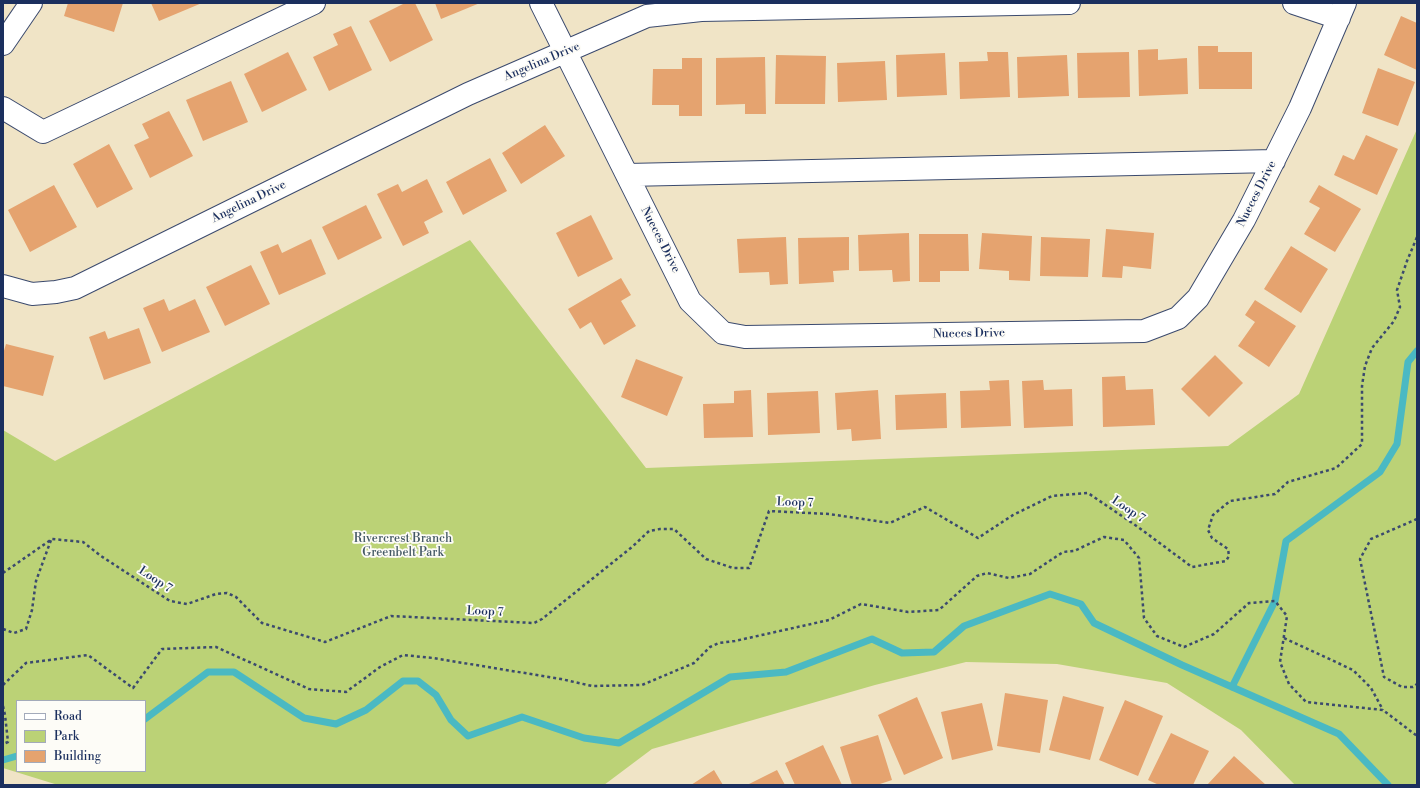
<!DOCTYPE html>
<html>
<head>
<meta charset="utf-8">
<style>
  body { margin:0 }
  #map { position:relative; width:1420px; height:788px; overflow:hidden; background:#f0e4c6; font-family:"Libre Bodoni",serif }
  canvas { display:block }
  .frame { position:absolute; inset:0; border:4px solid #1b2f5e; pointer-events:none }
  .legend { position:absolute; left:16px; top:700px; width:130px; height:72px; box-sizing:border-box; background:#fdfcf7; border:1px solid #a3aaba; margin:0; padding:5px 7px; list-style:none; font-size:12px; color:#1b2f5e }
  .legend li { display:flex; align-items:center; gap:8px; height:20px }
  .legend b { width:20px; border:1px solid #a3aaba }
</style>
</head>
<body>
<div id="map">
<canvas width="1420" height="788"></canvas>
<div class="frame"></div>
<ul class="legend">
<li><b style="height:5px;background:#fff"></b>Road</li>
<li><b style="height:11px;background:#bbd276"></b>Park</li>
<li><b style="height:11px;background:#e5a36f"></b>Building</li>
</ul>
</div>
<script>
const context = document.querySelector('canvas').getContext('2d');
context.lineJoin = 'round';
function fillPath(path, color) {
  context.fillStyle = color;
  context.fill(path, 'evenodd');
}
function toPath(rows) {
  const path = new Path2D();
  for (const r of rows) {
    path.moveTo(r[0], r[1]);
    for (let i = 2; i < r.length; i += 2) path.lineTo(r[i], r[i + 1]);
  }
  return path;
}
function trace(path, color, width, dash) {
  context.strokeStyle = color;
  context.lineWidth = width;
  context.lineCap = dash ? 'butt' : 'round';
  context.setLineDash(dash || []);
  context.stroke(path);
}
function drawText(font, color, halo, rows, align = 'center') {
  context.font = font + ' "Libre Bodoni",serif';
  context.lineWidth = 3.5;
  context.setLineDash([]);
  context.textBaseline = 'middle';
  context.strokeStyle = halo;
  context.fillStyle = color;
  for (const [text, x, y, turn = 0] of rows) {
    context.save();
    context.translate(x, y);
    context.rotate((+turn || 0) * Math.PI / 180);
    context.textAlign = isNaN(turn) ? turn : align;
    if (halo) context.strokeText(text, 0, 0);
    context.fillText(text, 0, 0);
    context.restore();
  }
}
fillPath(toPath([
  [1417,129,1417,785,1295,785,1241,730,1167,683,1057,664,966,662,875,685,652,749,604,785,58,785,3,768,3,430,55,461,470,240,646,468,1228,446,1299,394],
  [17,701,145,701,145,771,17,771]
]), '#bbd276');
trace(toPath([
  [1232,687,1275,601,1286,541,1380,472,1397,444,1408,362,1417,351],
  [145,719,208,672,234,672,304,718,336,724,366,710,403,681,418,681,436,695,451,720,468,736,522,717,584,738,619,743,730,677,786,672,872,639,902,653,934,652,964,626,1050,594,1081,604,1094,623,1182,665,1339,734,1388,785],
  [3,760,17,756]
]), '#4ab9c3', 7);
fillPath(toPath([
  [68,3,123,3,114,32,64,16],
  [151,3,202,3,159,21],
  [405,3,415,3,433,40,390,62,369,21],
  [435,3,480,3,441,19],
  [1401,16,1417,23,1417,70,1384,55],
  [351,26,372,70,329,91,313,57,338,45,333,34],
  [1198,46,1218,46,1218,52,1252,52,1252,89,1199,89],
  [1158,49,1158,60,1187,58,1188,94,1139,96,1138,50],
  [288,52,307,90,262,112,244,74],
  [987,52,1008,52,1010,97,960,99,959,62,988,61],
  [1129,52,1130,97,1078,98,1077,53],
  [945,53,947,95,897,97,896,55],
  [776,55,826,56,825,104,775,104],
  [1067,55,1069,96,1018,98,1017,57],
  [765,57,766,114,745,114,745,104,716,105,716,58],
  [682,58,702,58,702,116,679,116,679,105,652,105,653,69,682,69],
  [885,61,887,100,838,102,837,63],
  [1378,68,1415,82,1398,126,1362,113],
  [231,81,248,122,203,141,186,100],
  [169,111,193,156,150,178,134,145,149,138,142,124],
  [545,125,565,156,521,184,502,153],
  [1366,135,1398,149,1377,195,1334,175,1343,155,1354,160],
  [109,144,133,189,97,208,73,164],
  [490,158,507,191,463,215,446,182],
  [427,179,443,212,424,222,429,233,403,246,377,194,398,184,402,192],
  [54,185,77,227,30,252,8,210],
  [1319,185,1361,209,1335,252,1304,234,1320,208,1309,202],
  [366,205,382,238,338,260,322,227],
  [591,215,613,259,578,277,556,233],
  [1106,229,1154,233,1151,269,1123,266,1122,278,1102,277],
  [909,233,910,281,893,282,892,270,859,271,858,235],
  [982,233,1032,236,1030,281,1009,280,1009,271,979,269],
  [919,234,968,234,969,271,940,271,940,282,919,282],
  [786,237,788,284,770,285,769,272,739,273,737,239],
  [849,237,849,270,833,271,834,282,799,284,798,238],
  [1041,237,1090,239,1088,277,1040,276],
  [311,239,326,274,279,295,260,252,278,244,282,253],
  [1291,246,1328,269,1301,313,1264,289],
  [251,265,270,304,225,326,206,287],
  [621,278,631,295,621,301,636,326,604,345,591,322,580,329,568,309],
  [164,299,169,311,195,299,210,332,162,352,143,308],
  [1255,300,1296,326,1269,367,1238,346,1255,322,1245,315],
  [139,328,151,363,104,380,89,337,105,331,108,339],
  [6,344,54,356,43,396,3,386,3,354],
  [1215,355,1243,383,1209,417,1181,389],
  [636,359,683,377,667,416,621,397],
  [1125,376,1126,390,1153,389,1155,425,1103,427,1102,377],
  [1009,380,1011,426,961,428,960,391,990,390,989,381],
  [1043,380,1044,390,1072,389,1073,426,1024,428,1022,381],
  [751,390,753,437,704,438,703,404,734,403,734,391],
  [878,390,881,439,852,441,851,429,837,430,835,393],
  [818,391,820,433,768,435,767,393],
  [946,393,947,428,896,430,895,395],
  [1005,693,1048,700,1040,753,997,746],
  [1063,696,1104,707,1090,760,1049,750],
  [917,697,943,758,904,775,878,715],
  [1125,700,1163,716,1138,776,1099,760],
  [982,703,993,750,952,760,941,712],
  [1171,733,1209,751,1193,785,1159,785,1148,780],
  [878,735,892,780,877,785,852,785,840,747],
  [823,745,842,785,795,785,785,763],
  [1234,756,1266,785,1207,785],
  [714,770,723,785,691,785],
  [777,770,785,785,747,785]
]), '#e5a36f');
const minor = toPath([
  [541,3,690,301,723,333,745,337,1144,331,1178,318,1198,298,1244,220,1300,108,1345,3],
  [1294,3,1339,18],
  [3,44,31,3],
  [3,108,43,132,314,3],
  [627,175,1274,161],
  [3,286,32,294,56,292,75,288,468,94,647,16,701,10,1069,3]
]);
trace(minor, '#3b4a6e', 24);
trace(toPath([
  [1417,519,1371,539,1360,559,1384,677,1402,687,1413,687,1417,684],
  [3,573,52,539,83,542,101,556,170,601,187,604,216,594,227,593,236,597,262,623,325,642,391,616,534,623,542,619,632,547,649,531,660,529,674,529,706,559,733,568,749,568,769,511,829,514,890,523,925,507,978,538,1013,515,1052,496,1088,493,1138,527,1192,567,1226,561,1229,556,1228,549,1212,538,1208,530,1213,515,1230,501,1275,494,1288,482,1336,468,1362,444,1362,386,1365,366,1372,348,1394,321,1400,307,1397,290,1407,261,1417,237],
  [3,629,14,633,26,629,32,610,36,581,51,540],
  [1284,638,1353,670,1371,688,1383,710],
  [3,685,26,663,88,655,133,688,162,649,216,647,309,689,346,692,380,667,403,655,433,658,561,679,592,686,642,685,694,663,710,647,719,643,735,641,829,620,861,604,908,612,939,610,977,576,987,573,1009,578,1030,574,1063,552,1074,551,1104,537,1124,540,1139,558,1144,618,1157,636,1184,647,1214,634,1249,603,1275,601,1287,616,1280,662,1289,684,1306,702,1383,710,1417,736],
  [3,706,5,715,8,742,3,744]
]), '#3b4a6e', 2.5, [3, 3]);
trace(minor, '#fff', 22);
drawText('12px', '#1b2f5e', '#fdfcf7', [
  ["Angelina Drive",542,62,-23],
  ["Nueces Drive",1257,194,-63],
  ["Angelina Drive",249,202,-26],
  ["Nueces Drive",660,240,63],
  ["Nueces Drive",969,334,-1],
  ["Loop 7",795,503,2],
  ["Loop 7",1128,510,34],
  ["Loop 7",155,580,33],
  ["Loop 7",485,612,3]
]);
drawText('12px', '#435864', '#fdfcf7', [
  ["Rivercrest Branch",403,539],
  ["Greenbelt Park",403,553]
]);
</script>
</body>
</html>
